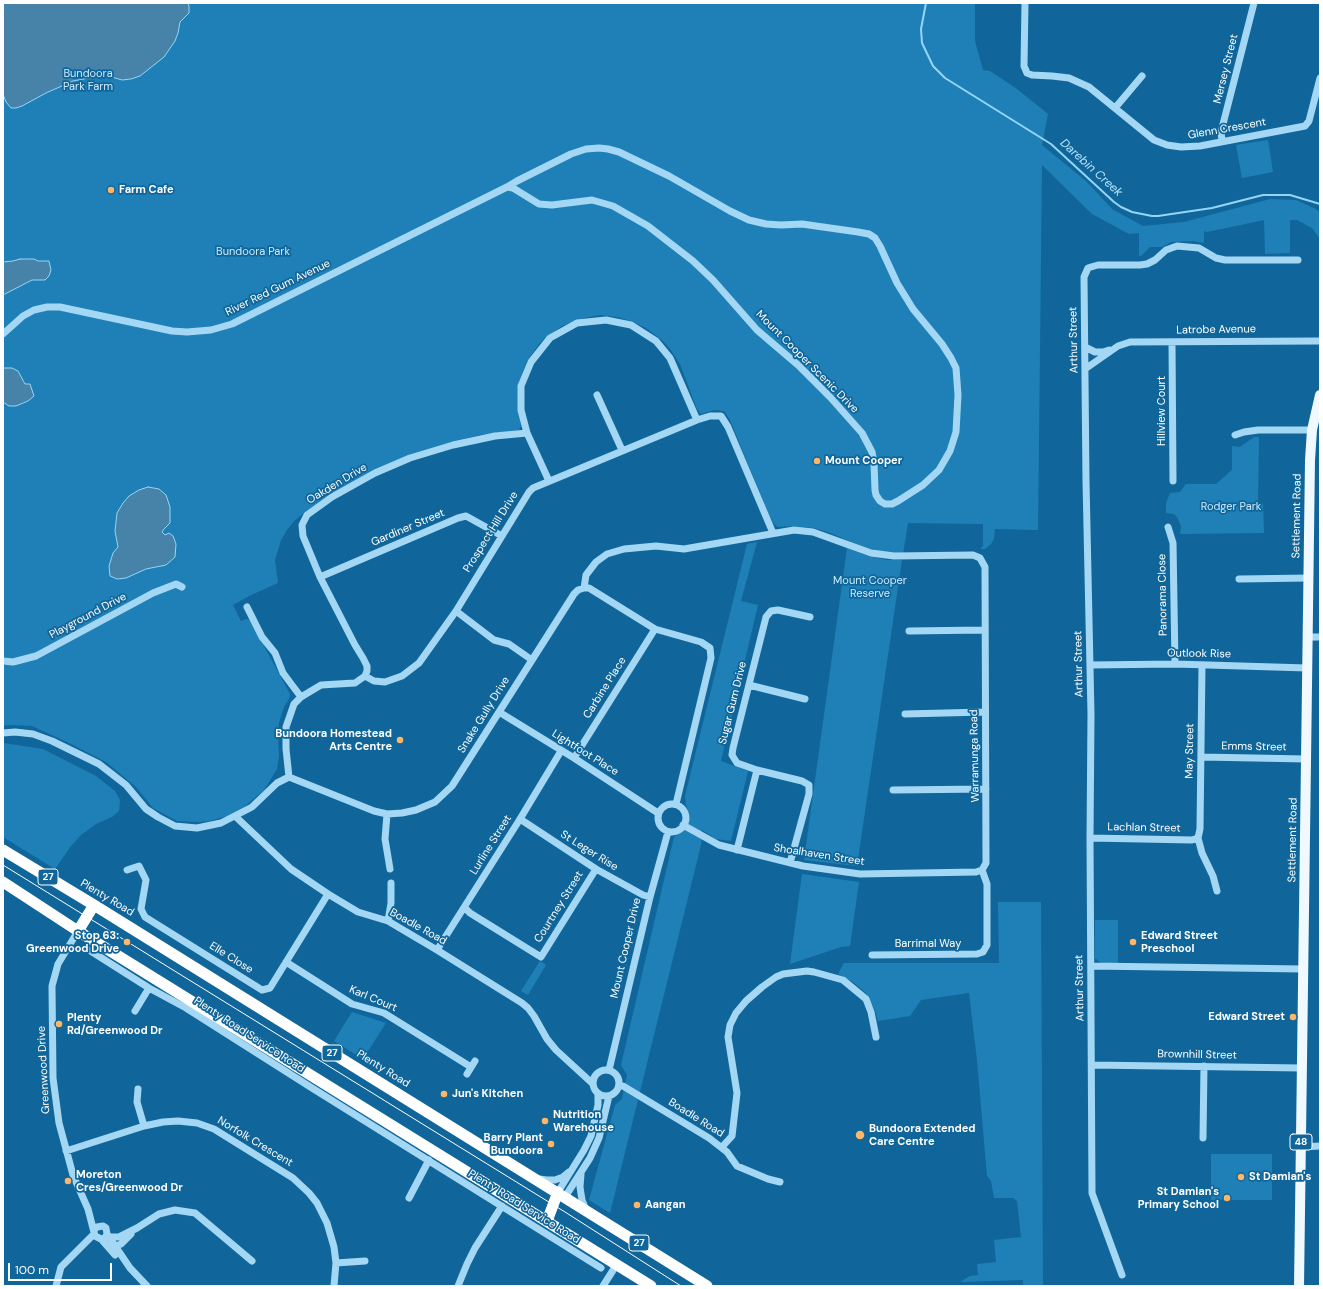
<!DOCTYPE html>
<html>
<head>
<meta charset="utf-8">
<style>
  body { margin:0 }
  #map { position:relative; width:1323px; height:1289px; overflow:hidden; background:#10669a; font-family:"DM Sans",sans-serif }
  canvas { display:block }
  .frame { position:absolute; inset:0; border:4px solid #fff; pointer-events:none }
  .scale { position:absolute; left:8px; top:1263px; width:104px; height:18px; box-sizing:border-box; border:2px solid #fff; border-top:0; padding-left:5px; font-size:12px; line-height:14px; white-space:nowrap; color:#fff; -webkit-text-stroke:3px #10669a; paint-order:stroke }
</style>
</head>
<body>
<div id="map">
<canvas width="1323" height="1289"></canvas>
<div class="frame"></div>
<div class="scale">100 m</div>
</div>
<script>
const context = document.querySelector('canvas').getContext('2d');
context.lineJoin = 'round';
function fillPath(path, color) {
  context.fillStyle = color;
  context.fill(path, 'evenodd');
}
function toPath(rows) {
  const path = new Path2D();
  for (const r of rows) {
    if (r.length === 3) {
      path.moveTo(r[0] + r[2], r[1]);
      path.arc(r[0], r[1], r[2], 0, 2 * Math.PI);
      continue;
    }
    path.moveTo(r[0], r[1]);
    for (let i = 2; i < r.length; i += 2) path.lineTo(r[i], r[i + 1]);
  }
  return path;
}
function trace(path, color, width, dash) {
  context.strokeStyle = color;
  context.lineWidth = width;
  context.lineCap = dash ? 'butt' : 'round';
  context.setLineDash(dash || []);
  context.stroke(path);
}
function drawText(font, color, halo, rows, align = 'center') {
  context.font = font + ' "DM Sans",sans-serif';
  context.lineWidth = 3.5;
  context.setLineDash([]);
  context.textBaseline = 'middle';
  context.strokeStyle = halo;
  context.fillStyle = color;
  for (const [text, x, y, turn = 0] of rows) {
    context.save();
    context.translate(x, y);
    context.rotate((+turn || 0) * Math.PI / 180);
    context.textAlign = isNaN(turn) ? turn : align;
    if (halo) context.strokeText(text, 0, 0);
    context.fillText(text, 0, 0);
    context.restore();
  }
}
fillPath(toPath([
  [3,3,975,3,975,41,983,70,990,71,1017,89,1048,114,1042,145,1087,182,1112,209,1143,226,1184,222,1270,199,1296,200,1316,209,1320,213,1320,239,1312,228,1297,220,1290,220,1290,253,1265,254,1264,220,1207,232,1204,231,1204,243,1193,241,1171,242,1162,247,1150,247,1141,256,1139,256,1139,233,1129,234,1092,214,1042,165,1038,530,995,529,994,539,991,544,985,549,980,549,983,546,983,524,908,523,903,554,882,552,868,549,828,532,814,528,793,526,778,527,774,524,769,515,730,420,724,411,714,410,701,414,697,409,680,364,670,349,663,341,646,328,631,321,617,317,600,315,584,318,562,326,545,338,539,344,527,361,523,371,519,382,518,405,521,426,519,430,480,435,455,441,418,452,307,511,294,521,287,530,281,540,275,560,278,583,251,595,233,605,241,621,246,619,250,620,290,694,289,699,284,707,279,723,278,735,279,756,277,769,264,790,244,807,228,816,209,821,199,822,177,821,153,808,136,787,106,762,67,742,32,726,8,725,3,726],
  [1268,140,1273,172,1242,178,1236,145],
  [1254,437,1259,437,1258,503,1263,503,1264,533,1180,534,1181,526,1177,517,1174,514,1166,513,1166,503,1170,493,1180,492,1186,484,1216,484,1232,470,1232,446,1240,447],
  [757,542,741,601,758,605,721,761,748,771,731,841,716,839,702,830,701,845,610,1213,589,1200,615,1105,622,1099,627,1075,621,1065,674,837,681,832,690,817,686,805,685,796,747,544],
  [847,548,868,556,887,560,902,560,857,866,804,860],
  [3,743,43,749,96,776,115,791,120,800,119,811,112,817,96,824,81,835,71,846,55,869,3,837],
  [802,874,859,882,850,946,841,947,790,964],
  [998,902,1041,902,1043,1286,1023,1286,1023,1280,960,1282,970,1276,978,1275,977,1264,996,1262,994,1240,1021,1237,1017,1201,1013,1198,994,1198,991,1181,987,1176,977,1060,969,993,921,1000,910,1016,878,1021,875,1010,866,993,853,982,838,974,844,963,999,963],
  [1095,920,1118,920,1118,963,1102,964,1095,958],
  [540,961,546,965,528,995,521,991],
  [352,1012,386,1023,363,1059,334,1041],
  [1211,1154,1272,1154,1272,1200,1211,1200]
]), '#1f80b7');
const water = toPath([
  [3,3,188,3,189,6,189,13,180,22,178,33,175,41,164,57,140,76,131,79,122,80,105,75,73,81,46,93,22,106,16,108,11,108,6,102,3,94,3,3],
  [20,259,34,259,38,261,49,261,51,270,49,276,45,280,32,280,3,295,3,262,13,261,20,259],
  [3,368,12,368,18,371,25,384,30,384,34,396,28,401,16,406,9,406,3,402,3,368],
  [148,487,159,489,166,495,170,507,170,523,164,529,162,532,165,535,169,533,173,536,176,544,175,557,166,565,146,569,126,578,117,579,110,576,109,566,113,553,118,547,115,531,117,513,123,503,129,496,139,490,148,487]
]);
fillPath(water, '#4783a8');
trace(water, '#94d5f8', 1);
trace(toPath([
  [926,3,921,29,922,43,933,66,945,78,1051,144,1114,202,1121,207,1132,212,1152,216,1158,216,1212,208,1263,195,1290,195,1320,204]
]), '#94d5f8', 2);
trace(toPath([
  [1025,3,1024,66,1027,73,1032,75,1052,76,1069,78,1089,87,1154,140,1167,145,1181,147,1200,146,1305,126,1309,121,1320,78],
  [1115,108,1142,76],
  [1222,141,1221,132,1254,3],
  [3,334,23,316,34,310,47,307,60,307,172,331,187,332,211,330,232,324,507,187,517,181,571,154,586,149,599,148,608,149,619,152,669,176,730,211,749,220,766,224,781,225,802,224,858,232,869,234,875,238,880,246,897,283,913,309,942,344,951,358,956,368,958,395,956,432,950,451,939,470,923,485,898,501,892,504,885,504,880,501,876,495,875,490,874,463,872,452,862,433,830,397,798,365,757,330,713,280,693,261,648,226,613,206,592,200,552,205,539,204,513,188,507,187],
  [1172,342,1173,481],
  [1085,347,1095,352,1103,352,1109,350],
  [1085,369,1118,346,1130,342,1320,341],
  [597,395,622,450],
  [1235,435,1244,432,1258,430,1312,430],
  [549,481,527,433,521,410,521,386,531,362,550,338,577,323,606,320,631,325,656,341,670,358,697,420],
  [1168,527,1173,543,1175,664],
  [320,577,458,518,466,516,502,536],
  [1239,579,1309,578],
  [584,588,586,575,596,562,607,554,624,549,656,546,684,549,794,530,813,532,871,553,894,556,973,555,980,558,985,567,986,863,982,870,987,884,987,945,983,952,977,954,872,955],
  [247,607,262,637,275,653,283,673,301,697],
  [456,611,494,640,509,644,532,660],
  [909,631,984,630],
  [1308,637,1320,637],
  [3,661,13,662,36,656,153,593,176,584,182,587],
  [1090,665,1175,664,1307,668],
  [365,676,374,681,385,682,402,676,419,663,456,611,529,492,533,488,697,420,710,416,721,416,728,427,773,533],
  [749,685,805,699],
  [499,712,574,758,658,813],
  [905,714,985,712],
  [3,733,15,732,33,734,52,741,99,764,126,785,146,809,158,817,175,826,197,828,221,823,252,807,277,783,289,777,374,811,387,814,402,813,416,810,435,802,452,786,574,594,578,590,584,588,589,588,655,629,701,642,710,648,711,658,676,804],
  [1201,757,1306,759],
  [574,758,655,629],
  [757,770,802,781,809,785,809,794,790,863],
  [289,777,286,749,286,727,294,704,301,697,321,685,355,683,365,676,367,671,367,666,363,658,355,645,320,577,303,536,302,525,307,515,332,497,375,473,410,458,453,445,495,436,527,433],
  [893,790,986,789],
  [672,818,14],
  [387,814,385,839,390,869],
  [235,816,291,869,328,894,358,912,388,921,437,950,522,1003,528,1008,534,1016,547,1039,556,1050,593,1084],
  [520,819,596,869,643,895,650,897],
  [683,825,719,845,803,866,860,874,976,872,982,870],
  [1090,838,1192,840,1198,838],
  [1198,838,1200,829,1202,665],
  [1198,838,1202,853,1213,876,1217,891],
  [737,850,757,770,737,763,732,755,733,748,766,617,771,611,778,610,810,617],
  [127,870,139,866,146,880,141,909,145,917,262,990,270,988,328,894],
  [465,908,470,913,541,957,596,869],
  [388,921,391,903,391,883],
  [78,931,58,964,52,986,53,1078,59,1123,73,1175,88,1209,95,1236,101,1239,105,1238,107,1234,106,1228,103,1226,97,1227,94,1230],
  [89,950,149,988,186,1008,312,1088,601,1268],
  [437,950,520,819,561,751],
  [286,962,352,1004,384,1013,471,1067],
  [1091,966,1303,969],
  [135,1011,149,988],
  [1092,1065,1301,1068],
  [606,1083,13],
  [609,1070,650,897,668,832],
  [467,1074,475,1061],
  [619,1086,623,1086,709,1138,727,1152,737,1166,768,1179,780,1182],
  [138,1089,137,1102,144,1126],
  [1203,1138,1204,1066],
  [722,1147,732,1136,737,1093,728,1037,730,1025,736,1013,746,1001,762,987,776,977,783,974,807,971,814,972,843,980,866,999,871,1012,876,1037],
  [1301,1147,1320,1146],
  [66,1151,144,1126,163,1122,178,1121,197,1123,214,1129,293,1178,309,1193,317,1203,327,1223,334,1247,336,1263,334,1286],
  [581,1174,580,1187,582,1200,586,1210],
  [539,1179,547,1180,555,1180,563,1177,569,1172],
  [558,1192,584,1150,591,1136,598,1105,598,1094],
  [565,1197,590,1158,599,1138,609,1096],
  [409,1198,429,1160],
  [107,1234,130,1268,147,1286],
  [109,1237,119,1237,137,1228,159,1214,175,1210,195,1213,252,1261],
  [101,1239,115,1255],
  [111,1248,121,1244,131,1234],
  [336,1263,365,1261],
  [1122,1275,1092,1193,1090,838,1091,714,1086,481,1084,277,1088,268,1091,267,1098,265,1140,265,1147,264,1155,260,1166,250,1177,246,1199,248,1216,258,1225,260,1298,260],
  [56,1286,61,1267,94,1234],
  [458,1286,467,1264,475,1248,502,1206],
  [603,1286,617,1264]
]), '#a3d7f4', 7);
trace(toPath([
  [1299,1286,1310,460,1312,430,1320,395]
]), '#f0f9ff', 10);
trace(toPath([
  [3,850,94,905,707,1286],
  [3,882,78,931,651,1286],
  [78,931,94,905],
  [547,1221,558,1192]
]), '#fff', 11);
trace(toPath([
  [3,865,565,1212,681,1286]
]), '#fff', 1);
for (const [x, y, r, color] of [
  [111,190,4,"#ffb666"],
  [817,461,4,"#ffb666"],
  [400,740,4,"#ffb666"],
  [127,942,4,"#ffb666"],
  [1133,942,4,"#ffb666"],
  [1293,1017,4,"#ffb666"],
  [59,1024,4,"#ffb666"],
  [444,1094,4,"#ffb666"],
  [545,1121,4,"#ffb666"],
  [860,1135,5,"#ffb666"],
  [551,1144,4,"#ffb666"],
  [1241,1177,4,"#ffb666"],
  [68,1181,4,"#ffb666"],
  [1227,1198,4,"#ffb666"],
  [637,1205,4,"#ffb666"]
]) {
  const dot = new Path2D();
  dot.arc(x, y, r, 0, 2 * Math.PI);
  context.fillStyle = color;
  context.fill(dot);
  trace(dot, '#10669a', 1.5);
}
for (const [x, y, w] of [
  [48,877,20],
  [332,1053,20],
  [1301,1142,22],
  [639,1243,20]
]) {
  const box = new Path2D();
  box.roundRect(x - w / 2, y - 8, w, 16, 3);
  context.fillStyle = '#10669a';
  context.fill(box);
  trace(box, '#fff', 1);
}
drawText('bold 10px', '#fff', null, [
  ["27",48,877],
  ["27",332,1053],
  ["48",1301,1142],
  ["27",639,1243]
]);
drawText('11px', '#fff', '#10669a', [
  ["Mersey Street",1226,69,-76],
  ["Glenn Crescent",1227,129,-10],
  ["River Red Gum Avenue",278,288,-26],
  ["Latrobe Avenue",1216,330,-1],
  ["Arthur Street",1074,340,-91],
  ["Mount Cooper Scenic Drive",807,362,45],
  ["Hillview Court",1162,411,-90],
  ["Oakden Drive",337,484,-31],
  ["Settlement Road",1297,516,-89],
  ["Gardiner Street",408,528,-23],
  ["Prospect Hill Drive",491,532,-58],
  ["Panorama Close",1163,595,-91],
  ["Playground Drive",88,616,-28],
  ["Outlook Rise",1199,654,1],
  ["Arthur Street",1079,664,-91],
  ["Carbine Place",605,688,-58],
  ["Sugar Gum Drive",733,703,-76],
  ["Snake Gully Drive",484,715,-58],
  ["Emms Street",1254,747,1],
  ["May Street",1190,751,-89],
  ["Lightfoot Place",585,753,32],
  ["Warramunga Road",975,756,-91],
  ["Lachlan Street",1144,828,1],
  ["Settlement Road",1293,840,-89],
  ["Lurline Street",491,845,-58],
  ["St Leger Rise",589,851,32],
  ["Shoalhaven Street",819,855,9],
  ["Plenty Road",107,898,31],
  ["Courtney Street",559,907,-58],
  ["Boadle Road",418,927,29],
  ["Barrimal Way",928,944],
  ["Mount Cooper Drive",626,948,-77],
  ["Elle Close",231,958,32],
  ["Arthur Street",1080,988,-91],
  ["Karl Court",373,999,23],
  ["Plenty Road Service Road",249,1035,33],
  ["Brownhill Street",1197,1055,1],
  ["Plenty Road",383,1069,32],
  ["Greenwood Drive",44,1070,-93],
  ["Boadle Road",696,1118,32],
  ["Norfolk Crescent",255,1142,31],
  ["Plenty Road Service Road",524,1207,32]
]);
drawText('11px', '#cbecfe', '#10669a', [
  ["Bundoora",88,74],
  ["Park Farm",88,87],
  ["Bundoora Park",253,252],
  ["Rodger Park",1231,507],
  ["Mount Cooper",870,581],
  ["Reserve",870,594]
]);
drawText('bold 11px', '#fff', '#10669a', [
  ["Farm Cafe",119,190],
  ["Mount Cooper",825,461],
  ["Bundoora Homestead",392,734,"right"],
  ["Arts Centre",392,747,"right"],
  ["Stop 63:",119,936,"right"],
  ["Greenwood Drive",119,949,"right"],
  ["Edward Street",1141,936],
  ["Preschool",1141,949],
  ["Edward Street",1285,1017,"right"],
  ["Plenty",67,1018],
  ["Rd/Greenwood Dr",67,1031],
  ["Jun's Kitchen",452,1094],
  ["Nutrition",553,1115],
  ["Warehouse",553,1128],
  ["Bundoora Extended",869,1129],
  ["Care Centre",869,1142],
  ["Barry Plant",543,1138,"right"],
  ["Bundoora",543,1151,"right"],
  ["Moreton",76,1175],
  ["Cres/Greenwood Dr",76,1188],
  ["St Damian's",1249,1177],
  ["St Damian's",1219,1192,"right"],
  ["Primary School",1219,1205,"right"],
  ["Aangan",645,1205]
], 'left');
drawText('italic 12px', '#b7e3fb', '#10669a', [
  ["Darebin Creek",1091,168,42]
]);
</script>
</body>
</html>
